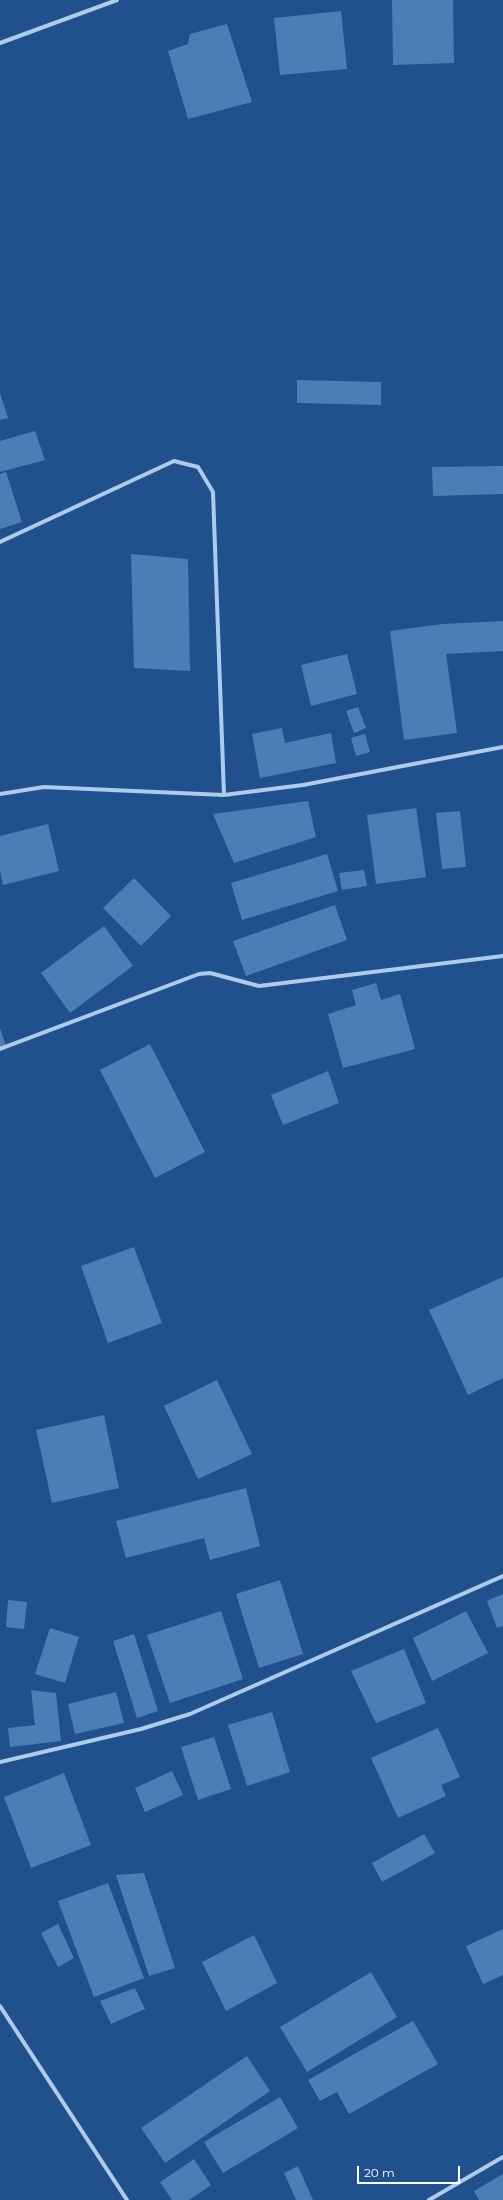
<!DOCTYPE html>
<html>
<head>
<meta charset="utf-8">
<style>
  body { margin:0 }
  #map { position:relative; width:503px; height:2200px; overflow:hidden; background:#20518c; font-family:Montserrat,sans-serif }
  canvas { display:block }
  .scale { position:absolute; left:357px; top:2166px; width:103px; height:18px; box-sizing:border-box; border:2px solid #fff; border-top:0; padding-left:5px; font-size:12px; line-height:14px; white-space:nowrap; color:#fff; -webkit-text-stroke:3px #20518c; paint-order:stroke }
</style>
</head>
<body>
<div id="map">
<canvas width="503" height="2200"></canvas>
<div class="scale">20 m</div>
</div>
<script>
const context = document.querySelector('canvas').getContext('2d');
context.lineJoin = 'round';
function fillPath(path, color) {
  context.fillStyle = color;
  context.fill(path, 'evenodd');
}
function toPath(rows) {
  const path = new Path2D();
  for (const r of rows) {
    path.moveTo(r[0], r[1]);
    for (let i = 2; i < r.length; i += 2) path.lineTo(r[i], r[i + 1]);
  }
  return path;
}
function trace(path, color, width, dash) {
  context.strokeStyle = color;
  context.lineWidth = width;
  context.lineCap = dash ? 'butt' : 'round';
  context.setLineDash(dash || []);
  context.stroke(path);
}
fillPath(toPath([
  [392,0,453,0,454,63,393,65],
  [341,11,347,69,280,75,274,18],
  [227,24,252,102,188,119,168,51,188,44,190,34],
  [297,380,381,382,381,405,297,403],
  [0,393,8,418,0,420],
  [35,431,45,460,0,472,0,441],
  [503,466,503,494,433,496,432,467],
  [6,472,22,522,0,529,0,474],
  [131,554,188,559,190,671,134,668],
  [503,621,503,651,446,654,457,733,404,740,390,631,442,624],
  [347,654,357,694,311,706,301,665],
  [358,707,366,728,354,733,346,711],
  [282,728,285,743,331,733,336,763,260,778,252,734],
  [365,734,370,752,356,756,351,738],
  [308,801,316,837,234,863,213,814],
  [416,808,426,877,376,884,367,815],
  [460,811,466,867,442,869,436,813],
  [48,824,59,871,3,885,0,870,0,836],
  [327,854,338,891,242,920,231,883],
  [364,870,367,886,342,890,339,873],
  [134,878,171,916,141,946,103,908],
  [335,905,347,940,246,976,233,941],
  [104,926,133,966,70,1013,41,973],
  [376,983,381,1000,400,994,415,1049,343,1068,328,1014,356,1005,352,990],
  [0,1028,6,1046,0,1048],
  [150,1044,205,1152,155,1178,100,1070],
  [328,1071,339,1103,283,1125,271,1095],
  [134,1247,162,1323,108,1343,81,1266],
  [503,1277,503,1378,468,1395,429,1310],
  [217,1380,252,1454,198,1479,164,1406],
  [104,1415,119,1488,52,1503,36,1430],
  [246,1488,260,1546,210,1560,204,1538,126,1558,116,1521],
  [280,1580,303,1654,259,1668,236,1594],
  [503,1594,503,1626,497,1628,487,1601],
  [8,1600,27,1602,24,1629,6,1627],
  [221,1611,243,1679,170,1703,147,1635],
  [466,1611,488,1653,432,1681,413,1638],
  [50,1628,79,1637,65,1683,35,1674],
  [134,1634,158,1711,137,1718,113,1641],
  [404,1649,426,1703,376,1723,351,1671],
  [31,1690,56,1693,61,1741,10,1747,8,1728,35,1725],
  [116,1692,124,1723,75,1734,68,1704],
  [272,1712,290,1772,247,1786,228,1725],
  [438,1728,460,1777,441,1785,446,1796,398,1818,371,1758],
  [214,1737,231,1789,198,1800,181,1747],
  [172,1771,183,1795,145,1812,135,1788],
  [64,1773,91,1845,31,1868,4,1797],
  [424,1834,435,1853,382,1882,372,1863],
  [144,1873,175,1968,149,1976,116,1875],
  [108,1883,144,1978,94,1997,58,1901],
  [58,1924,74,1958,58,1967,41,1933],
  [503,1929,503,1975,483,1984,466,1946],
  [254,1935,277,1983,226,2011,202,1962],
  [371,1972,397,2017,307,2072,280,2027],
  [135,1988,145,2009,111,2024,100,2001],
  [413,2021,438,2064,349,2114,337,2092,320,2101,308,2080],
  [247,2056,270,2091,165,2163,141,2128],
  [280,2097,298,2128,223,2173,204,2142],
  [194,2159,211,2185,189,2200,172,2200,160,2182],
  [298,2166,313,2200,296,2200,284,2173],
  [503,2174,503,2200,479,2200,474,2191]
]), '#4d7db5');
trace(toPath([
  [0,43,117,0],
  [0,542,174,461,198,467,213,492,224,795],
  [0,794,44,787,224,795,303,785,503,747],
  [0,1049,199,974,210,973,259,986,503,956],
  [0,1762,141,1729,190,1714,503,1576],
  [0,2006,127,2200],
  [429,2200,503,2157]
]), '#adcbec', 4);
</script>
</body>
</html>
